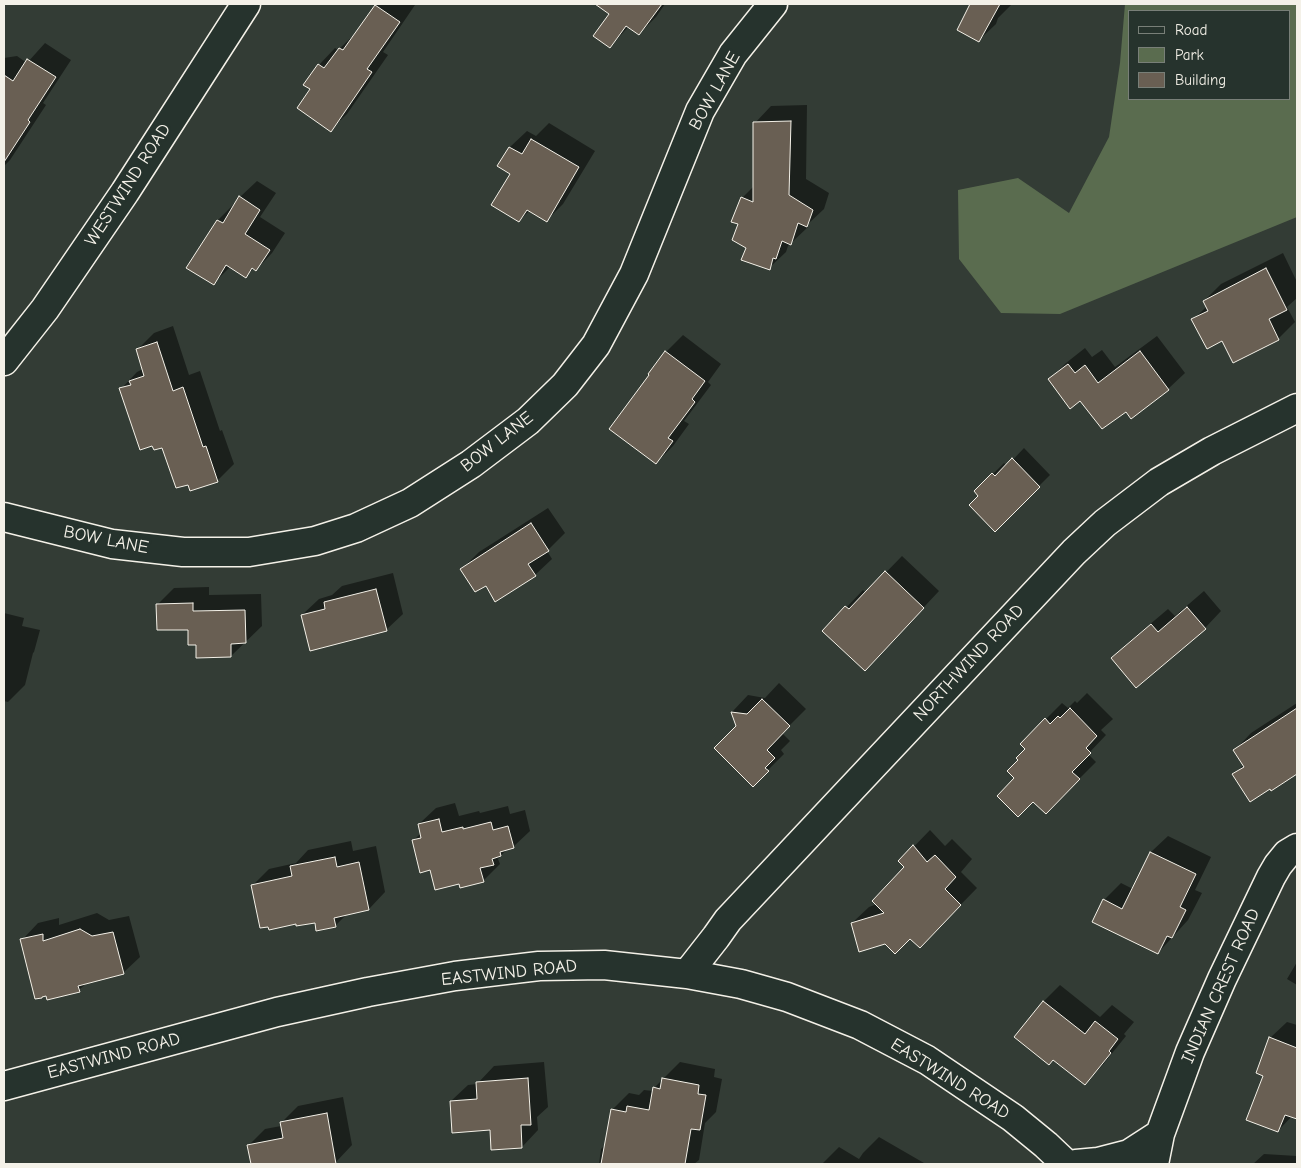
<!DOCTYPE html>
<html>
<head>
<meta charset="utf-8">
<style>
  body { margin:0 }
  #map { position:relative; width:1301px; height:1168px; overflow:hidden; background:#333c35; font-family:"Comic Neue",sans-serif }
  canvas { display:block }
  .frame { position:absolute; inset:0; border:5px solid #f4f1e8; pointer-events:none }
  .legend { position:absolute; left:1128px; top:10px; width:162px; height:90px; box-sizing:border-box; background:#26332d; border:1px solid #787f78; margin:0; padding:6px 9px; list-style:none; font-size:15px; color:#f4f1e8 }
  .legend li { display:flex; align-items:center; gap:10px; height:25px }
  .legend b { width:25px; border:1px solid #787f78 }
</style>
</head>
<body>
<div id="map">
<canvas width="1301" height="1168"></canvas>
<div class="frame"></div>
<ul class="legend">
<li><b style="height:6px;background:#26332d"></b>Road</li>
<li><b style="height:14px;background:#5a6c4f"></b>Park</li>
<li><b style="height:14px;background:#695f53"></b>Building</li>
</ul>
</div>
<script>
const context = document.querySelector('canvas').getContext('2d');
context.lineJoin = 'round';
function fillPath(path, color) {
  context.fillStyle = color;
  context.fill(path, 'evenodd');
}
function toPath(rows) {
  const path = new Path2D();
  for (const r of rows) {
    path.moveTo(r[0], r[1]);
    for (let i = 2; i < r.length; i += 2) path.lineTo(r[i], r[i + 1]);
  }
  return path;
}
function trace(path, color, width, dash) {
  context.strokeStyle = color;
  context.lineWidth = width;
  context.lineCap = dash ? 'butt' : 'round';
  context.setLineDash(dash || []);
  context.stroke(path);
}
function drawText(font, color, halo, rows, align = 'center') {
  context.font = font + ' "Comic Neue",sans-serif';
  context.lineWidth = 5;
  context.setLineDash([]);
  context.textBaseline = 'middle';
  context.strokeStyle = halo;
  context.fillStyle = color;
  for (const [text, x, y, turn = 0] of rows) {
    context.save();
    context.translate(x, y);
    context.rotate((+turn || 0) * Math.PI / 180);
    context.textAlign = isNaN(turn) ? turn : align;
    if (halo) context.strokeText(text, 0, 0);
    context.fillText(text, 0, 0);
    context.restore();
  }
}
fillPath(toPath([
  [1125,4,1297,4,1297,217,1060,314,1001,313,959,259,958,190,1018,178,1069,213,1109,137,1120,63],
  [1130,11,1290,11,1290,99,1130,99]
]), '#5a6c4f');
fillPath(toPath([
  [377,4,414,4,415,5,383,52,388,55,347,114,330,130,312,89,319,65,335,48,338,50,357,32],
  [606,4,665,4,656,17,639,34,629,26,610,47,611,13,603,7],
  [972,4,1012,4,998,18,996,24,979,40,958,29],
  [45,43,71,60,43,103,46,105,10,160,4,166,4,58,17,56,27,63],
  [807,105,806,179,829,193,824,209,808,224,808,227,788,246,786,252,769,268,747,247,740,224,742,198,755,185,755,123,771,106],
  [549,123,595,151,563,204,547,220,530,210,519,221,512,173,499,165,510,147,527,131,536,136],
  [257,181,276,193,260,217,285,233,272,253,256,270,254,268,246,276,231,266,214,283,188,267,218,220,234,204,236,205,240,197],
  [1283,253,1297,282,1297,298,1287,307,1295,322,1278,339,1222,340,1193,320,1207,306,1204,301,1221,284],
  [173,326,189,375,200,371,220,431,222,430,234,464,217,481,163,446,121,389,137,372,143,369,137,350,154,333],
  [683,335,721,364,708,382,711,385,684,421,689,424,673,446,656,463,651,375,666,352],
  [1157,336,1185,373,1168,389,1131,417,1126,411,1080,399,1050,379,1066,363,1085,348,1092,357,1102,350,1115,367],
  [1024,448,1050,475,995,530,979,496,976,491,1004,463,1007,466],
  [548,508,565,533,547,551,552,559,535,575,486,584,462,569,479,552],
  [902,556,939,591,881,653,824,631,863,590,866,593],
  [393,573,403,614,386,630,302,615,319,599,332,595,342,586],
  [209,587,209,595,261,594,262,626,231,656,197,644,189,629,158,604,174,588],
  [1204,591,1221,611,1205,628,1113,658,1129,642,1168,609,1175,616],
  [4,613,24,618,22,626,40,630,34,652,33,653,25,685,8,702,4,701],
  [779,683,806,709,782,733,790,741,781,750,784,754,753,785,737,726,732,712,748,695,765,698],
  [1087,693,1113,719,1101,730,1106,735,1088,754,1096,762,1046,812,1033,800,1016,778,1020,760,1026,749,1021,744,1062,703,1068,708,1075,701,1077,703],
  [1297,703,1297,773,1271,789,1234,775,1244,764,1235,750,1251,733],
  [455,803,459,816,479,811,480,813,508,806,510,814,525,810,530,831,513,847,508,848,498,859,500,864,483,881,460,882,431,869,413,841,421,833,419,824,436,808],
  [930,830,945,846,952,839,972,859,961,872,977,888,936,930,885,943,852,923,869,907,877,904,905,867,900,861],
  [1168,836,1211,857,1195,890,1202,893,1188,920,1158,953,1104,900,1121,883,1133,889,1151,852],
  [351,841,353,851,376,846,385,892,369,909,348,913,335,926,315,921,253,885,269,869,296,863,308,850],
  [97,913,109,920,129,916,140,957,123,973,88,982,79,990,47,995,42,997,22,940,38,923,59,918,59,925],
  [1297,962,1297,985,1287,979],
  [1060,985,1100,1017,1112,1005,1134,1022,1124,1034,1126,1036,1101,1067,1085,1083,1054,1059,1016,1036,1044,1001],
  [1287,1022,1297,1025,1297,1114,1295,1117,1292,1116,1278,1131,1264,1075,1270,1038],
  [544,1062,548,1107,537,1117,538,1130,522,1147,491,1128,451,1101,468,1085,477,1084,494,1066],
  [680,1062,715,1069,714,1077,722,1079,716,1112,705,1123,699,1160,694,1164,599,1164,601,1149,606,1144,612,1110,629,1093,639,1095,644,1090,653,1091,654,1088],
  [343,1097,352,1145,336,1162,323,1164,252,1164,249,1145,265,1129,281,1126,281,1123,298,1106],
  [879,1137,924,1163,924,1164,822,1164,839,1147,859,1159,863,1153],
  [1264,1154,1297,1156,1297,1164,1253,1164]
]), '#0007');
const building = toPath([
  [595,4,662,4,639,35,626,26,610,48,593,36,609,14,595,4],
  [970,4,1000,4,979,42,957,30,970,4],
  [375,5,400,22,367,69,372,72,331,132,297,108,310,89,303,85,318,64,324,68,339,48,343,50,375,5],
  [27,59,56,77,28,120,30,122,4,162,4,75,13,81,27,59],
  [791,121,789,195,813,210,807,227,798,223,791,245,782,241,776,259,773,258,770,270,741,260,746,248,732,240,738,224,731,222,741,197,753,202,753,122,791,121],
  [531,139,579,167,547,222,527,210,519,222,491,205,510,174,497,166,509,147,522,154,531,139],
  [239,196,260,210,245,234,270,250,256,271,252,268,246,278,226,265,214,285,186,268,217,220,223,223,239,196],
  [1266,268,1287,310,1269,319,1279,340,1233,363,1222,341,1207,349,1191,319,1208,311,1203,301,1266,268],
  [157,342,173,391,183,387,203,447,206,446,218,482,190,491,188,485,176,488,162,448,154,450,152,446,140,450,119,388,131,385,129,381,144,376,136,349,157,342],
  [665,351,705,381,692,399,695,402,668,438,673,441,656,464,609,429,649,375,648,374,665,351],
  [1140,351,1169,390,1131,419,1126,412,1102,429,1080,401,1070,409,1048,379,1068,364,1075,373,1085,365,1098,383,1140,351],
  [1012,458,1040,487,995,532,969,505,978,496,974,491,992,473,995,476,1012,458],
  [531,523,549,551,528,564,536,576,495,602,486,586,475,592,460,569,531,523],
  [885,571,924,608,865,671,822,631,845,606,849,609,885,571],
  [376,589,387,631,310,651,301,615,325,609,324,602,376,589],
  [193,603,193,611,245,610,246,643,231,644,231,657,196,658,196,645,188,645,188,630,157,630,156,604,193,603],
  [1187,607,1206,629,1136,688,1111,658,1151,624,1158,632,1187,607],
  [762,699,790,726,767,750,775,758,765,768,769,771,753,787,714,748,736,726,731,712,747,714,762,699],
  [1070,708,1097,736,1086,748,1091,753,1072,772,1080,779,1046,814,1033,802,1018,817,997,796,1014,778,1007,771,1018,760,1016,758,1025,749,1020,744,1045,718,1050,724,1058,716,1060,718,1070,708],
  [1297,708,1297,774,1271,791,1270,789,1250,802,1232,774,1244,767,1233,750,1297,708],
  [439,819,442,832,463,827,463,829,491,822,493,830,508,826,514,848,500,852,501,856,492,859,494,865,480,868,484,882,460,888,459,884,435,890,430,870,420,873,412,840,421,838,418,824,439,819],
  [913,845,927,862,935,855,956,877,945,889,961,905,920,948,910,939,895,954,885,944,859,952,851,923,884,913,872,901,904,867,898,861,913,845],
  [1150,852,1196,874,1180,907,1186,910,1172,938,1167,936,1158,954,1092,922,1103,899,1122,909,1150,852],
  [335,857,337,867,359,862,369,910,334,918,336,927,316,931,315,923,296,926,296,924,269,930,268,927,260,928,251,885,292,876,290,866,335,857],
  [80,929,92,936,113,932,124,974,78,986,80,992,47,1000,46,996,42,997,42,998,35,999,20,939,43,934,43,941,80,929],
  [1043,1001,1085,1034,1095,1021,1118,1039,1109,1051,1111,1053,1085,1085,1053,1060,1049,1065,1014,1037,1043,1001],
  [1269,1037,1297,1048,1297,1119,1285,1115,1278,1132,1246,1120,1263,1076,1256,1073,1269,1037],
  [528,1078,531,1125,521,1125,522,1148,491,1150,490,1130,452,1133,450,1101,477,1099,476,1082,528,1078],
  [662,1078,699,1085,698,1094,706,1095,700,1130,691,1129,685,1164,601,1164,611,1109,626,1112,627,1106,649,1110,653,1087,660,1089,662,1078],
  [327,1113,336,1164,251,1164,247,1145,283,1138,280,1122,327,1113]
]);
fillPath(building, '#695f53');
trace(building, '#f4f1e8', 1);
const street = toPath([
  [4,361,45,309,125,192,246,4],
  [4,517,112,544,183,552,249,552,315,541,356,528,410,503,471,464,528,421,565,385,596,345,634,274,700,111,733,54,773,4],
  [687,974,716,937,728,920,1074,552,1105,523,1159,482,1212,451,1297,408],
  [4,1086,277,1012,368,992,455,976,539,966,604,965,687,974,741,984,787,997,860,1025,927,1060,1013,1118,1046,1145,1066,1164],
  [1076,1164,1098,1162,1129,1154,1160,1134],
  [1154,1164,1160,1134,1190,1052,1222,979,1271,877,1278,865,1287,854,1297,848]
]);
trace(street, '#f4f1e8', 31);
trace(street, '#26332d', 28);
drawText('18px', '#f4f1e8', '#26332d', [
  ["BOW LANE",715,91,-61],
  ["WESTWIND ROAD",128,185,-57],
  ["BOW LANE",497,442,-38],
  ["BOW LANE",106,540,11],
  ["NORTHWIND ROAD",969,663,-47],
  ["EASTWIND ROAD",509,973,-6],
  ["INDIAN CREST ROAD",1221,986,-66],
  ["EASTWIND ROAD",114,1056,-15],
  ["EASTWIND ROAD",950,1079,32]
]);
</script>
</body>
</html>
